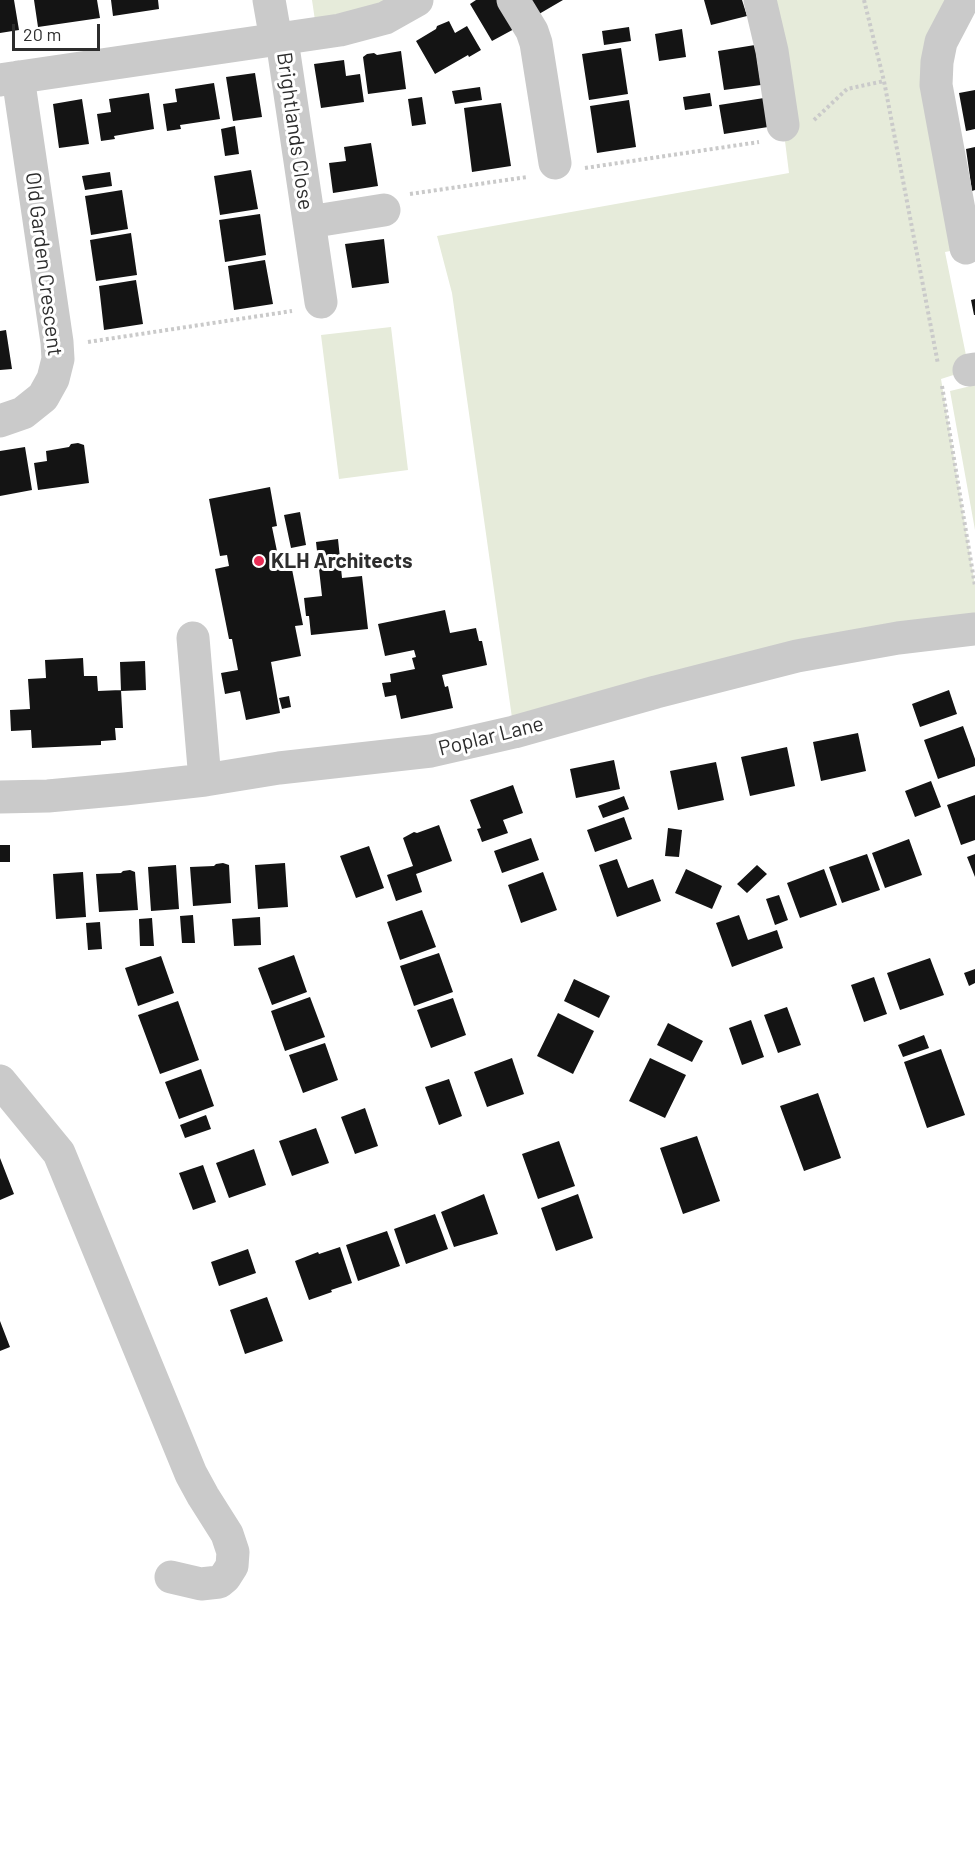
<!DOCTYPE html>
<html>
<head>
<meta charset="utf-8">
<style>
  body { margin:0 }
  #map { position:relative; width:975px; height:1873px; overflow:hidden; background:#fff; font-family:Barlow,sans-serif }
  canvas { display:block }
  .scale { position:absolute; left:12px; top:24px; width:88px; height:27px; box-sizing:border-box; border:3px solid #2d2d2d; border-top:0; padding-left:8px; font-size:18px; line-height:21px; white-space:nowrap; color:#2d2d2d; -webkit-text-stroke:4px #fff; paint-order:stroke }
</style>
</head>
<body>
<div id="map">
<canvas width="975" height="1873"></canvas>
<div class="scale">20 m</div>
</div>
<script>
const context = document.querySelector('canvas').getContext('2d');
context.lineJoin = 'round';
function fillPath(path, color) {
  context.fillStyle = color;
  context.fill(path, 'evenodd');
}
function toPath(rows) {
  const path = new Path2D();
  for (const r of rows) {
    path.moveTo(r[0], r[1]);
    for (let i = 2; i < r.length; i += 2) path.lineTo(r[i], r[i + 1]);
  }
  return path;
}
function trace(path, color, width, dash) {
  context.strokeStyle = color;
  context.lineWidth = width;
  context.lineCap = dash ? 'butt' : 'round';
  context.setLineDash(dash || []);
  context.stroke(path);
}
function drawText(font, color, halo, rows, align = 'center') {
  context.font = font + ' Barlow,sans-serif';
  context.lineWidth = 6;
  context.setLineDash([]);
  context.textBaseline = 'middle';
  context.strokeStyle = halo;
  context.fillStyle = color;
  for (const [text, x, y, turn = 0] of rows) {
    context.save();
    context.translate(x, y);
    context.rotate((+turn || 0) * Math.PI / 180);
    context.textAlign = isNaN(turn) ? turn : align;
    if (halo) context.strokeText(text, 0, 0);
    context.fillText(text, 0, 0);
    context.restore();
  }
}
fillPath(toPath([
  [312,0,417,0,317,34],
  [760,0,963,0,941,42,966,248,945,252,969,370,941,379,975,585,975,629,514,732,452,293,437,236,789,173,783,125],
  [391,327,408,470,339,479,321,335],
  [975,385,975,530,950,391]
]), '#e6ebda');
fillPath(toPath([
  [0,0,14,0,19,30,0,33],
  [34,0,97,0,100,18,38,27],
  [111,0,158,0,159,9,113,16],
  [476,0,500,0,516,28,492,41,470,4],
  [531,0,563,0,539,14],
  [704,0,742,0,747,16,711,25],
  [449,21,455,33,467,26,481,50,469,57,468,55,435,74,416,41,436,29,437,26],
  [629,27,631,41,604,45,602,31],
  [682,29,686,57,659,61,655,34],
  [755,45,761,85,724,90,718,51],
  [621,48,628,94,589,100,582,54],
  [401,51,406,89,368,94,363,57,367,54,374,53,377,55],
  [344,60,346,76,360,74,364,102,321,108,314,64],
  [255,73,262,117,233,121,226,77],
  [214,83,220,119,180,125,181,129,167,131,163,104,177,102,175,89],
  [480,87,482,100,455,104,452,91],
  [975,90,975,129,966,131,959,93],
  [149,93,154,129,114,136,115,139,101,141,97,114,111,112,109,99],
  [710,93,712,106,685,110,683,97],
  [422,97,426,124,412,126,408,99],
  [764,98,768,127,724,134,719,105],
  [82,99,89,144,59,148,53,104],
  [629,100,636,147,597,153,590,106],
  [501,103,511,166,472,172,464,108],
  [235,126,239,154,225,156,221,129],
  [371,143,378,186,333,193,329,163,346,161,344,147],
  [975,147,975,190,972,191,966,149],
  [251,170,258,209,220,215,214,176],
  [110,172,112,186,85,190,82,176],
  [122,190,128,229,91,235,85,196],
  [260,214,266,255,225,262,219,220],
  [131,233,137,275,96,281,90,240],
  [384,239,389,283,352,288,345,244],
  [265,260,273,304,234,310,228,266],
  [136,280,143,324,104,330,99,286],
  [975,299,975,315,974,315,971,300],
  [6,330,12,369,0,370,0,331],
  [78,443,84,445,89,483,38,490,34,463,47,461,46,451,69,447,71,444],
  [25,447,32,490,0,496,0,451],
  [270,487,277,526,272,527,278,556,289,554,303,625,295,626,301,656,271,662,280,713,246,720,240,691,225,694,221,673,238,670,232,639,229,639,215,569,229,566,227,555,220,556,209,499],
  [300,512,306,545,291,548,284,515],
  [338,539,342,578,362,576,368,629,311,635,309,616,306,616,304,598,322,596,316,542],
  [445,610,450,633,476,628,479,641,482,641,487,665,442,675,445,687,448,686,453,708,401,719,396,695,385,697,382,683,391,682,390,674,415,669,412,658,416,657,414,650,385,656,378,624],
  [83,658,84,676,97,676,98,691,121,690,123,728,115,728,116,740,101,741,101,745,32,748,31,730,11,731,10,710,30,709,28,679,46,678,45,660],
  [145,661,146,690,121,691,120,662],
  [949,690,957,714,920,727,912,704],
  [289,696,291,707,282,709,279,698],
  [963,726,975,759,975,766,938,779,924,740],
  [858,733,866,771,821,781,813,742],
  [787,747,795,786,750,796,741,757],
  [614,760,620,789,576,798,570,769],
  [716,762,724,800,678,810,670,771],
  [931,781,941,807,915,817,905,791],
  [513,785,523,813,503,820,508,833,482,842,477,829,481,828,470,800],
  [975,795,975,840,961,845,947,805],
  [624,796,629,809,603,818,598,806],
  [624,817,632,839,595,852,587,830],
  [439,825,452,861,416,874,422,892,396,901,387,875,413,866,403,838,414,832,417,833],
  [668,828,682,830,679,857,665,856],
  [531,838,539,860,502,873,494,851],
  [909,839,922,875,885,888,872,853],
  [0,845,10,845,10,862,0,862],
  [369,846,384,888,356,898,340,856],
  [867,854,880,890,842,903,829,867],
  [975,854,975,877,967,857],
  [617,859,628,888,653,879,661,901,617,917,599,865],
  [223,863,229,865,231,903,193,906,190,867,214,866,216,864],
  [285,863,288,907,258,909,255,865],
  [176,865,179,909,151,911,148,867],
  [757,865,767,874,747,893,737,884],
  [686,869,722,886,712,909,675,893],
  [824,869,837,905,800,918,787,883],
  [130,870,135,872,138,910,99,912,96,874,121,873,123,871],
  [83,872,86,917,56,919,53,874],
  [543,872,557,910,521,923,508,885],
  [779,895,788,920,775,925,766,899],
  [422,910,436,947,400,960,387,922],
  [193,915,195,943,182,943,180,916],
  [739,915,748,940,777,930,783,948,732,967,716,923],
  [260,917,261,945,234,946,232,919],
  [152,918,154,946,140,946,139,919],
  [100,922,102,949,88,950,86,923],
  [439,953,453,992,414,1006,400,966],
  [294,955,307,992,272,1005,258,968],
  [161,956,174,993,138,1006,125,968],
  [930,958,944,995,900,1010,887,973],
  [975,969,975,983,969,986,964,973],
  [874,977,887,1014,864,1022,851,985],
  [574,979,610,996,599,1018,564,1001],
  [310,997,325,1037,285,1051,271,1011],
  [453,998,466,1035,431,1048,417,1010],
  [178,1001,199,1060,160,1074,138,1015],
  [787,1007,801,1045,778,1053,764,1015],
  [558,1013,594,1031,573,1074,537,1056],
  [751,1020,764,1057,742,1065,729,1028],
  [668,1023,703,1041,692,1062,657,1045],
  [924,1035,929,1048,903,1057,898,1045],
  [325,1043,338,1080,303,1093,289,1055],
  [941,1049,965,1115,927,1128,904,1062],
  [512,1058,524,1094,487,1107,474,1072],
  [650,1058,686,1075,665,1118,629,1101],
  [201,1069,214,1106,179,1119,165,1082],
  [449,1079,462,1116,439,1125,425,1087],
  [818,1093,841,1158,804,1171,780,1106],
  [365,1108,378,1146,355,1154,341,1117],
  [206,1115,211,1129,185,1138,180,1125],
  [316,1128,329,1163,292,1176,279,1141],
  [697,1136,720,1201,683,1214,660,1148],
  [559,1141,575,1186,538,1199,522,1154],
  [254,1149,266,1185,229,1198,216,1163],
  [0,1158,14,1194,0,1200],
  [203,1165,216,1202,193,1210,179,1173],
  [484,1194,498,1234,454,1247,441,1212],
  [578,1194,593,1238,556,1251,541,1208],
  [435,1214,448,1249,406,1264,394,1229],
  [387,1231,400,1266,358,1281,346,1245],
  [340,1247,352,1283,331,1290,332,1292,309,1300,295,1261,318,1252,319,1254],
  [248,1249,256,1273,219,1286,211,1262],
  [267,1297,283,1341,245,1354,230,1310],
  [0,1321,10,1347,0,1351]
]), '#141414');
trace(toPath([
  [864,0,884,81,938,364],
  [814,120,847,89,884,81],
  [585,168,759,142],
  [410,194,527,177],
  [88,342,292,311],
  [942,386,975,586]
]), '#cacaca', 4, [3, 3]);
trace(toPath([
  [269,0,276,40],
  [513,0,532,31,536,43,555,163],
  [760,0,772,51,783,125],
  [963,0,941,42,937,62,936,85,966,248],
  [282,40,321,302],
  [0,80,340,30,385,18,417,0],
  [309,222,384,210],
  [969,370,975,369],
  [0,421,23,413,43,397,53,379,58,359,57,342,18,77],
  [193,638,205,780],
  [0,797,48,796,125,789,205,780,279,768,431,751,514,732,656,692,797,656,898,638,975,629],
  [0,1081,59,1153,191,1474,203,1496,227,1534,233,1552,232,1566,225,1577,219,1582,201,1584,171,1577]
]), '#cacaca', 33);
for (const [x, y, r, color] of [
  [259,561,6,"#e72d55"]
]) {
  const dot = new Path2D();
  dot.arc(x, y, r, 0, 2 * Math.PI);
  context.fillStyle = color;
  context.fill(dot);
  trace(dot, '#fff', 2);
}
drawText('21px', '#2d2d2d', '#fff', [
  ["Brightlands Close",295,131,82],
  ["Old Garden Crescent",44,264,83],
  ["Poplar Lane",491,736,-14]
]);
drawText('bold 21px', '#2d2d2d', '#fff', [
  ["KLH Architects",271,561]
], 'left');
</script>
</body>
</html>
